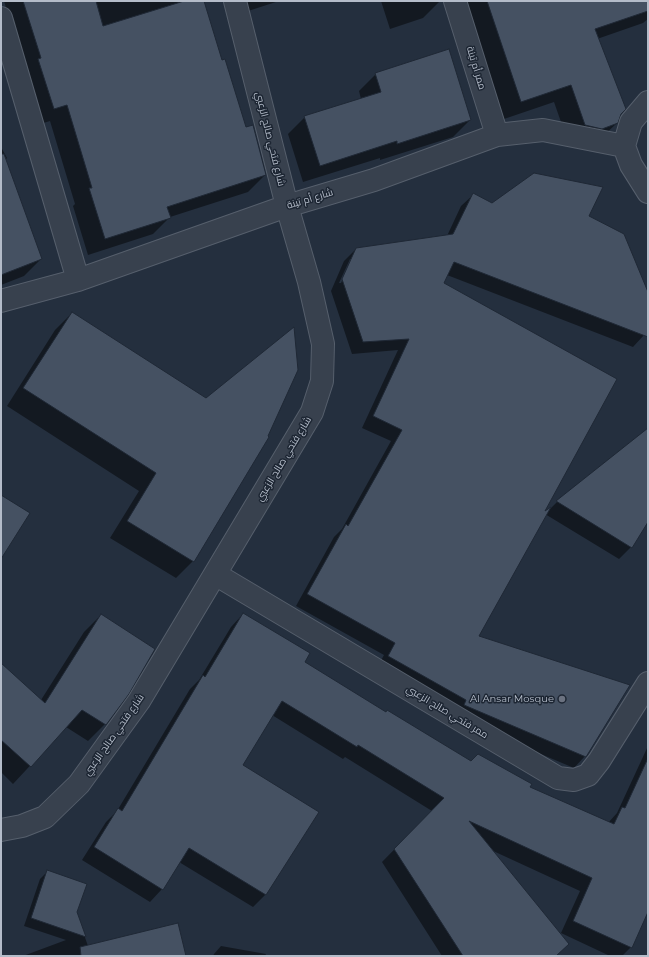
<!DOCTYPE html>
<html>
<head>
<meta charset="utf-8">
<style>
  body { margin:0 }
  #map { position:relative; width:649px; height:957px; overflow:hidden; background:#242f3e; font-family:Montserrat,sans-serif }
  canvas { display:block }
  .frame { position:absolute; inset:0; border:2px solid #b4bcc9; pointer-events:none }
</style>
</head>
<body>
<div id="map">
<canvas width="649" height="957"></canvas>
<div class="frame"></div>
</div>
<script>
const context = document.querySelector('canvas').getContext('2d');
context.lineJoin = 'round';
function fillPath(path, color) {
  context.fillStyle = color;
  context.fill(path, 'evenodd');
}
function toPath(rows) {
  const path = new Path2D();
  for (const r of rows) {
    path.moveTo(r[0], r[1]);
    for (let i = 2; i < r.length; i += 2) path.lineTo(r[i], r[i + 1]);
  }
  return path;
}
function trace(path, color, width, dash) {
  context.strokeStyle = color;
  context.lineWidth = width;
  context.lineCap = dash ? 'butt' : 'round';
  context.setLineDash(dash || []);
  context.stroke(path);
}
function drawText(font, color, halo, rows, align = 'center') {
  context.font = font + ' Montserrat,Cairo,sans-serif';
  context.lineWidth = 3;
  context.setLineDash([]);
  context.textBaseline = 'middle';
  context.strokeStyle = halo;
  context.fillStyle = color;
  for (const [text, x, y, turn = 0] of rows) {
    context.save();
    context.translate(x, y);
    context.rotate((+turn || 0) * Math.PI / 180);
    context.textAlign = isNaN(turn) ? turn : align;
    if (halo) context.strokeText(text, 0, 0);
    context.fillText(text, 0, 0);
    context.restore();
  }
}
fillPath(toPath([
  [4,1,203,1,222,61,245,129,265,175,248,192,170,217,153,234,88,255,73,206,75,204,50,121,37,125,31,90],
  [241,1,279,1,245,12],
  [381,1,440,1,423,18,390,29],
  [462,1,648,1,648,19,643,23,597,39,620,114,617,123,599,140,568,142,554,102,504,119,471,20],
  [376,74,470,120,453,137,380,160,380,158,303,182,288,134,305,117,361,99,359,91],
  [1,147,7,158,5,160,41,259,24,276,1,285],
  [473,195,493,204,588,217,648,294,648,326,644,335,633,347,447,275,443,284,542,514,547,512,557,502,648,430,648,520,631,547,619,559,545,514,477,637,585,756,574,768,453,717,377,668,384,655,296,606,334,537,342,529,391,441,362,428,398,350,352,354,331,291,344,261,356,249,447,236,461,206],
  [350,259,352,259,341,283,339,283],
  [72,313,206,399,193,561,176,578,110,538,139,491,7,406,55,330],
  [243,614,304,662,386,713,471,763,608,823,617,813,648,746,648,910,631,947,622,956,610,956,561,933,580,891,491,850,556,956,442,956,382,862,432,811,345,757,343,759,272,715,241,765,266,894,253,907,179,862,162,889,150,902,82,860,106,822,117,811,190,689,199,680,231,627],
  [101,615,105,724,88,741,66,727,13,784,1,772,1,664,41,700,84,632],
  [48,871,76,912,88,946,185,956,23,956,66,940,24,926,40,879],
  [221,946,266,954,265,956,213,956,214,954]
]), '#0007');
const building = toPath([
  [23,1,96,1,103,26,184,1,204,1,222,60,225,59,246,127,253,125,266,175,167,207,171,218,105,239,89,188,92,188,67,105,54,109,38,59,41,58,23,1],
  [487,1,648,1,648,11,595,29,626,109,621,114,618,123,602,129,585,125,571,85,521,102,487,1],
  [449,49,471,120,397,144,397,141,320,166,304,116,381,92,375,73,449,49],
  [1,154,4,154,42,259,1,275,1,154],
  [534,173,603,187,589,216,624,234,648,292,648,337,454,262,444,283,617,379,545,511,551,507,479,636,630,685,586,757,464,705,466,700,388,656,395,643,307,594,346,524,348,526,402,430,373,416,409,339,363,342,342,279,356,248,453,234,473,193,492,203,534,173],
  [72,312,206,398,294,327,298,370,268,436,269,437,194,562,127,521,156,473,23,388,72,312],
  [648,428,648,522,632,548,556,501,648,428],
  [1,495,30,513,1,559,1,495],
  [243,613,310,653,305,662,386,712,387,710,471,761,478,754,532,784,530,787,614,824,622,807,625,808,648,758,648,912,632,948,573,921,592,878,469,821,569,944,556,956,463,956,394,849,444,798,358,745,357,747,282,701,243,765,319,812,266,895,189,848,163,890,94,847,118,808,122,811,203,675,205,677,243,613],
  [101,614,155,649,129,694,106,725,82,710,31,767,1,740,1,663,45,703,101,614],
  [47,870,87,884,77,912,86,937,31,918,47,870],
  [178,923,186,956,81,956,80,947,178,923]
]);
fillPath(building, '#455162');
trace(building, '#1f2835', 1);
const street = toPath([
  [455,1,497,135],
  [1,18,78,280],
  [648,102,631,122,624,146,631,165,648,192],
  [1,301,78,280,287,206,374,180,497,135,543,130,624,146],
  [215,574,558,778,574,780,588,775,599,761,648,683],
  [1,830,22,826,45,817,79,784,139,701,312,412,322,381,323,344,309,282,287,206,235,1]
]);
trace(street, '#565f6c', 24);
trace(street, '#38414e', 22);
for (const [x, y, r, color] of [
  [562,699,4,"#6b7280"]
]) {
  const dot = new Path2D();
  dot.arc(x, y, r, 0, 2 * Math.PI);
  context.fillStyle = color;
  context.fill(dot);
  trace(dot, '#1d2633', 1.5);
}
drawText('10px', '#b4bcc9', '#1d2633', [
  ["ممر أم تينة",476,68,73],
  ["شارع فتحي صالح الزعبي",270,139,76],
  ["شارع أم تينة",310,199,-17],
  ["شارع فتحي صالح الزعبي",284,459,-59],
  ["ممر فتحي صالح الزعبي",447,712,31],
  ["شارع فتحي صالح الزعبي",114,735,-55]
]);
drawText('10px', '#b4bcc9', '#1d2633', [
  ["Al Ansar Mosque",554,699]
], 'right');
</script>
</body>
</html>
